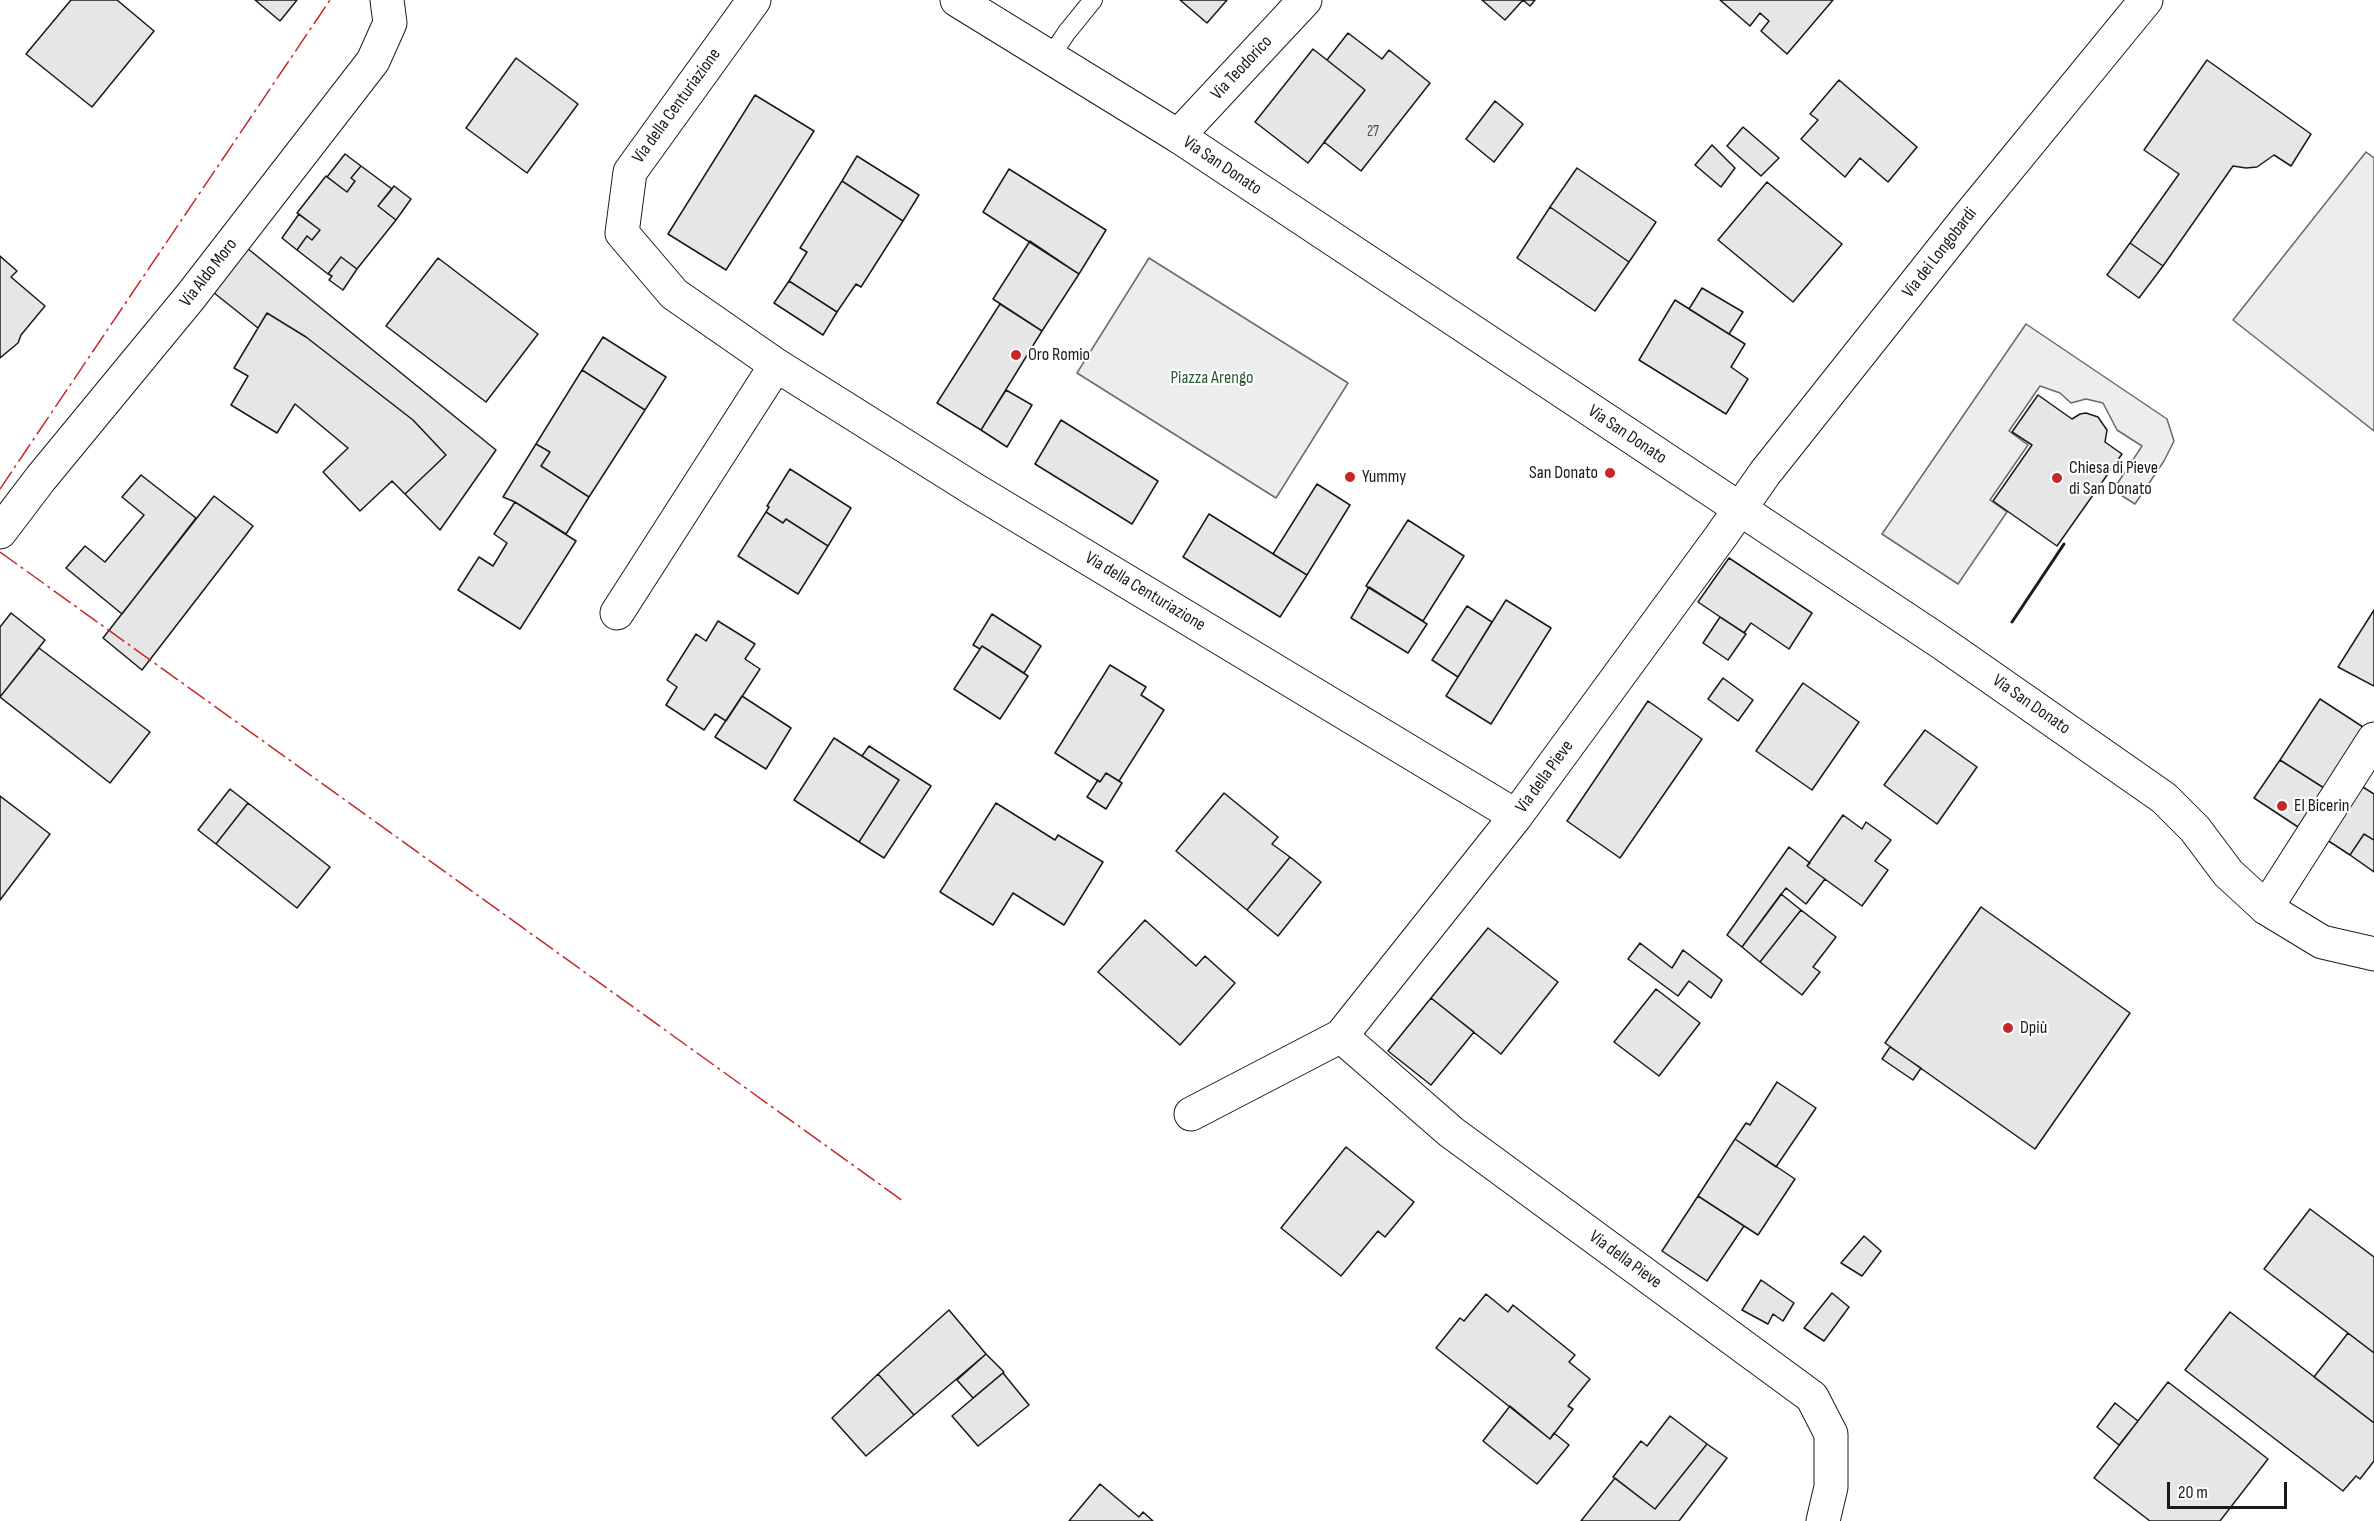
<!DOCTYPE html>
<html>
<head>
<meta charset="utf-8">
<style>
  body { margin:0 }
  #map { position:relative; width:2374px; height:1521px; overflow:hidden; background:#fff; font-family:"Sofia Sans Condensed",sans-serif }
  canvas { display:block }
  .scale { position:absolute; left:2167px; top:1482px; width:120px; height:27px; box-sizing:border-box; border:3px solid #1a1a1a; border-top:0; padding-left:8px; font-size:18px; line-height:21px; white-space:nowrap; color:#1a1a1a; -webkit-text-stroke:4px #fff; paint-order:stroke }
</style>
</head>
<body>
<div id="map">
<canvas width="2374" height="1521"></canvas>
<div class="scale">20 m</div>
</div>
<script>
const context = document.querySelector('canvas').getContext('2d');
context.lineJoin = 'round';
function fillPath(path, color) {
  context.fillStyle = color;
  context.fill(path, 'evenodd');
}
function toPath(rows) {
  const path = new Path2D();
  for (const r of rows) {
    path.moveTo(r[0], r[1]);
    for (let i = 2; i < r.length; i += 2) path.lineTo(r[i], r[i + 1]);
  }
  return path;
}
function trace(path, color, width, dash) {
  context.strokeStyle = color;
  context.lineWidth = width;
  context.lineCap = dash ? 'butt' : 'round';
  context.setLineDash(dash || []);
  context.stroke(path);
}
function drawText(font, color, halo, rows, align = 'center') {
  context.font = font + ' "Sofia Sans Condensed",sans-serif';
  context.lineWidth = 4.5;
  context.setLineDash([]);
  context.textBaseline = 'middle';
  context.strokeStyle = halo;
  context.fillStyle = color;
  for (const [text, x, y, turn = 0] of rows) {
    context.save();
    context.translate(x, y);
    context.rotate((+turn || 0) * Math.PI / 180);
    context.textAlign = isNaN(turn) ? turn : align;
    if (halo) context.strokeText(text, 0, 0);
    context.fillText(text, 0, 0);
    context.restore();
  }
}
const green = toPath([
  [2366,152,2374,158,2374,431,2233,320,2366,152],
  [1149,258,1348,383,1276,498,1077,373,1149,258],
  [2026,324,2167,419,2174,441,2164,461,2135,504,2113,490,2142,446,2117,430,2103,403,2086,399,2071,403,2060,393,2040,386,2009,431,2028,445,1990,500,2007,512,1958,584,1882,534,2026,324]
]);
fillPath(green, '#ededed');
trace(green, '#6a6a6a', 1.5);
const building = toPath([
  [71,0,117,0,154,31,92,107,26,54,71,0],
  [255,0,297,0,280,21,255,0],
  [1180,0,1227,0,1207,23,1180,0],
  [1482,0,1535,0,1530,6,1523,0,1505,20,1482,0],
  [1720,0,1833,0,1787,54,1761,31,1769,21,1760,13,1750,26,1720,0],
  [1348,33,1382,59,1389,50,1430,83,1361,171,1324,142,1365,90,1327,60,1348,33],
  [1313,49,1365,90,1308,163,1255,122,1313,49],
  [516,58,578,104,527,173,466,128,516,58],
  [2207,60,2311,134,2291,166,2274,155,2257,167,2246,168,2233,166,2163,266,2130,243,2179,174,2144,150,2207,60],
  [1839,80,1917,147,1888,182,1860,158,1845,177,1801,139,1818,120,1810,114,1839,80],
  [755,95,814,131,726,270,668,234,755,95],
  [1495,101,1523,124,1494,162,1466,139,1495,101],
  [1743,127,1779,158,1761,176,1727,146,1743,127],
  [1712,145,1735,168,1721,187,1695,165,1712,145],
  [345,154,361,166,351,178,355,181,347,192,327,177,345,154],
  [857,156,919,195,903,221,842,181,857,156],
  [361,166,392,189,378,206,396,220,357,269,341,257,328,274,297,250,307,236,312,240,320,230,297,213,326,176,347,192,355,181,351,178,361,166],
  [1577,168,1656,222,1629,262,1550,207,1577,168],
  [1009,169,1106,230,1079,274,983,212,1009,169],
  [842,181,903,221,861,287,856,284,837,312,789,281,807,252,800,248,842,181],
  [1767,182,1842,244,1793,302,1718,240,1767,182],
  [394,186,411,199,396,220,378,206,394,186],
  [1550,207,1629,262,1595,311,1517,258,1550,207],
  [299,214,320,230,312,240,307,236,297,250,282,238,299,214],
  [1030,241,1079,274,1042,331,993,299,1030,241],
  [2130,243,2163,266,2139,298,2107,275,2130,243],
  [247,248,496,450,440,530,405,494,446,455,413,420,306,337,267,313,258,328,213,292,247,248],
  [0,256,17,271,11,277,45,306,21,335,18,343,0,358,0,256],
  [341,257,357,269,343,290,329,280,332,276,328,274,341,257],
  [438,258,538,334,486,402,386,326,438,258],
  [789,281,837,312,823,335,774,303,789,281],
  [1702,288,1743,312,1729,334,1689,309,1702,288],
  [1675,300,1745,344,1731,367,1748,379,1726,414,1639,360,1675,300],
  [1000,304,1042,331,981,430,937,403,1000,304],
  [267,313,306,337,413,420,446,455,405,494,392,481,360,511,323,472,348,448,295,404,277,433,231,405,248,376,234,368,267,313],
  [603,337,666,377,645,410,582,370,603,337],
  [582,370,645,410,589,497,541,466,550,452,536,444,582,370],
  [1006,390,1032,405,1007,447,981,430,1006,390],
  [2038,395,2072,419,2080,414,2086,413,2098,417,2107,430,2105,442,2122,454,2057,546,1993,501,2032,445,2012,432,2038,395],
  [1061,420,1158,481,1132,524,1035,464,1061,420],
  [536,444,550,452,541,466,589,497,566,534,515,502,503,497,536,444],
  [790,469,851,508,828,546,786,519,783,523,766,512,769,507,767,506,790,469],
  [141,475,196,518,122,614,66,568,85,546,105,562,144,515,122,497,141,475],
  [1317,484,1350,505,1307,575,1273,554,1317,484],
  [214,496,253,526,142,670,103,638,214,496],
  [515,502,576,541,520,629,458,590,479,557,493,566,507,543,494,534,515,502],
  [766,512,783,523,786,519,828,546,798,594,738,556,766,512],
  [1209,514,1307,575,1280,617,1183,557,1209,514],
  [1408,520,1464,556,1423,621,1366,586,1408,520],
  [1729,558,1812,613,1789,649,1751,623,1744,633,1698,602,1729,558],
  [1369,587,1427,624,1408,653,1351,618,1369,587],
  [1506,600,1551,628,1491,724,1446,696,1506,600],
  [1467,606,1492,622,1458,677,1432,660,1467,606],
  [2374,610,2374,686,2338,667,2374,610],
  [11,613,45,640,0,697,0,627,11,613],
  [992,614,1041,646,1024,673,982,646,980,649,973,645,992,614],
  [1720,617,1746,634,1728,660,1703,643,1720,617],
  [718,621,755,644,745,659,760,669,726,721,715,714,704,730,666,705,677,687,667,680,696,634,706,641,718,621],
  [982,646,1028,676,1000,719,954,689,982,646],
  [39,648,150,732,110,783,0,697,39,648],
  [1110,665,1146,687,1141,695,1164,710,1119,781,1106,773,1100,782,1055,753,1110,665],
  [1723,678,1753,700,1738,721,1708,699,1723,678],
  [1803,683,1859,722,1812,790,1756,751,1803,683],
  [742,696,791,728,766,769,715,737,742,696],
  [2320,699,2363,727,2324,788,2280,760,2320,699],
  [1648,701,1702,739,1620,858,1567,821,1648,701],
  [1925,730,1977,767,1937,824,1884,785,1925,730],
  [834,738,899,780,859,842,794,800,834,738],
  [869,746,931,786,884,858,859,842,899,780,862,756,869,746],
  [2280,760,2324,788,2298,827,2254,798,2280,760],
  [1106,773,1122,783,1106,809,1087,797,1098,780,1100,782,1106,773],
  [2358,784,2374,794,2374,840,2364,834,2350,855,2324,838,2358,784],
  [230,789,248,803,216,844,198,830,230,789],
  [1224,793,1278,837,1272,844,1290,857,1247,910,1176,851,1224,793],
  [0,796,50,834,0,900,0,796],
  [248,803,330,867,297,908,216,844,248,803],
  [996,803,1055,840,1058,835,1103,862,1064,925,1013,893,993,925,940,892,996,803],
  [1843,815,1862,829,1866,822,1891,840,1875,861,1888,870,1862,906,1807,866,1843,815],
  [2364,834,2374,840,2374,872,2350,855,2364,834],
  [1789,847,1810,863,1807,866,1825,879,1806,904,1786,888,1742,947,1727,935,1789,847],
  [1290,857,1321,882,1278,936,1247,910,1290,857],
  [1781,894,1801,910,1760,962,1742,947,1781,894],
  [1981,907,2130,1013,2035,1149,1885,1043,1981,907],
  [1801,910,1836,937,1813,967,1820,972,1802,995,1760,962,1801,910],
  [1145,920,1196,966,1205,956,1235,983,1180,1045,1098,972,1145,920],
  [1488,928,1558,982,1501,1054,1431,998,1488,928],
  [1640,943,1672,968,1683,950,1722,980,1711,998,1689,981,1678,996,1628,959,1640,943],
  [1656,989,1700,1023,1659,1076,1614,1042,1656,989],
  [1431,998,1474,1032,1431,1085,1388,1051,1431,998],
  [1890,1047,1921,1068,1913,1080,1882,1059,1890,1047],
  [1777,1082,1816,1108,1776,1167,1735,1139,1746,1123,1750,1125,1777,1082],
  [1735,1139,1795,1179,1758,1235,1698,1196,1735,1139],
  [1346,1147,1414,1202,1385,1237,1378,1231,1341,1276,1281,1228,1346,1147],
  [1698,1196,1744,1226,1707,1281,1662,1251,1698,1196],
  [2310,1209,2374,1257,2374,1353,2264,1269,2310,1209],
  [1864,1236,1881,1251,1862,1276,1841,1263,1864,1236],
  [1761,1280,1794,1303,1783,1321,1773,1314,1768,1324,1742,1310,1761,1280],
  [1832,1293,1849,1307,1824,1341,1804,1328,1832,1293],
  [1486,1294,1508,1312,1513,1305,1575,1355,1569,1362,1590,1379,1568,1406,1573,1409,1550,1439,1436,1348,1460,1318,1464,1321,1486,1294],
  [949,1310,986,1354,914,1415,878,1374,949,1310],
  [2230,1312,2374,1423,2374,1461,2360,1479,2356,1476,2343,1491,2185,1370,2230,1312],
  [2348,1333,2374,1353,2374,1423,2314,1377,2348,1333],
  [986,1354,1004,1372,973,1398,957,1380,986,1354],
  [1003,1373,1029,1405,978,1446,952,1416,1003,1373],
  [878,1374,914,1415,866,1456,832,1418,878,1374],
  [2168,1382,2268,1459,2220,1521,2150,1521,2094,1478,2168,1382],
  [2115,1403,2138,1421,2119,1445,2097,1427,2115,1403],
  [1510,1406,1550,1439,1554,1433,1569,1445,1537,1484,1483,1441,1510,1406],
  [1670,1416,1707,1444,1655,1509,1613,1477,1641,1441,1647,1446,1670,1416],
  [1707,1444,1727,1458,1679,1521,1581,1521,1615,1478,1655,1509,1707,1444],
  [1100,1484,1139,1517,1143,1512,1153,1521,1069,1521,1100,1484]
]);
fillPath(building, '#e6e6e6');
trace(building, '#1a1a1a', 1.5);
const service = toPath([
  [1050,57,1067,32,1093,0]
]);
const minor = toPath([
  [754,0,630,172,622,233,674,294,776,365,975,490,1516,816],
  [1178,136,1305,0],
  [0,532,41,478,191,296,373,61,390,23,387,0],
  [617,613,776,365],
  [2266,908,2374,739],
  [1341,1036,1451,1132,1812,1397,1831,1434,1831,1487,1823,1521],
  [1191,1114,1341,1036,1516,816,1721,536,1765,473,1969,216,2146,0]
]);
const tertiary = toPath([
  [957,0,1178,136,1942,643,2164,798,2195,829,2228,873,2266,908,2322,942,2374,954]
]);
trace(service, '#1a1a1a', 20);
trace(minor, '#1a1a1a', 35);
trace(tertiary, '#1a1a1a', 35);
trace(service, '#fff', 18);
trace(minor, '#fff', 33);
trace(tertiary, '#fff', 33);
trace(toPath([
  [2012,622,2064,544]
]), '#1a1a1a', 3);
trace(toPath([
  [0,489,330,0],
  [0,552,903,1201]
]), '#c62828', 1.5, [21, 4.5, 3, 4.5]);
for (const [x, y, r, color] of [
  [1016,355,6,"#c62828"],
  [1610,473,6,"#c62828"],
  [1350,477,6,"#c62828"],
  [2057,478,6,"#c62828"],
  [2282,806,6,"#c62828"],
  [2008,1028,6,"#c62828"]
]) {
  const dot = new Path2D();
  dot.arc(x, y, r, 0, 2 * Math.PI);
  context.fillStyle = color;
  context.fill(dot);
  trace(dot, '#fff', 2);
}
drawText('15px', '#4d4d4d', null, [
  ["27",1373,132]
]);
drawText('18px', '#1a1a1a', '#fff', [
  ["Via Teodorico",1242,68,-47],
  ["Via della Centuriazione",677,106,-54],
  ["Via San Donato",1222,166,34],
  ["Via dei Longobardi",1940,253,-52],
  ["Via Aldo Moro",209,273,-52],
  ["Via San Donato",1627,435,34],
  ["Via della Centuriazione",1145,592,31],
  ["Via San Donato",2031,705,35],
  ["Via della Pieve",1545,777,-54],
  ["Via della Pieve",1625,1260,36]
]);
drawText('18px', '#1a1a1a', '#fff', [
  ["Oro Romio",1028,355],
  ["Chiesa di Pieve",2069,468],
  ["di San Donato",2069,489],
  ["San Donato",1598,473,"right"],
  ["Yummy",1362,477],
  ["El Bicerin",2294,806],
  ["Dpiù",2020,1028]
], 'left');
drawText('18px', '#2b5a34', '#fff', [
  ["Piazza Arengo",1212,378]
]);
</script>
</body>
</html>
